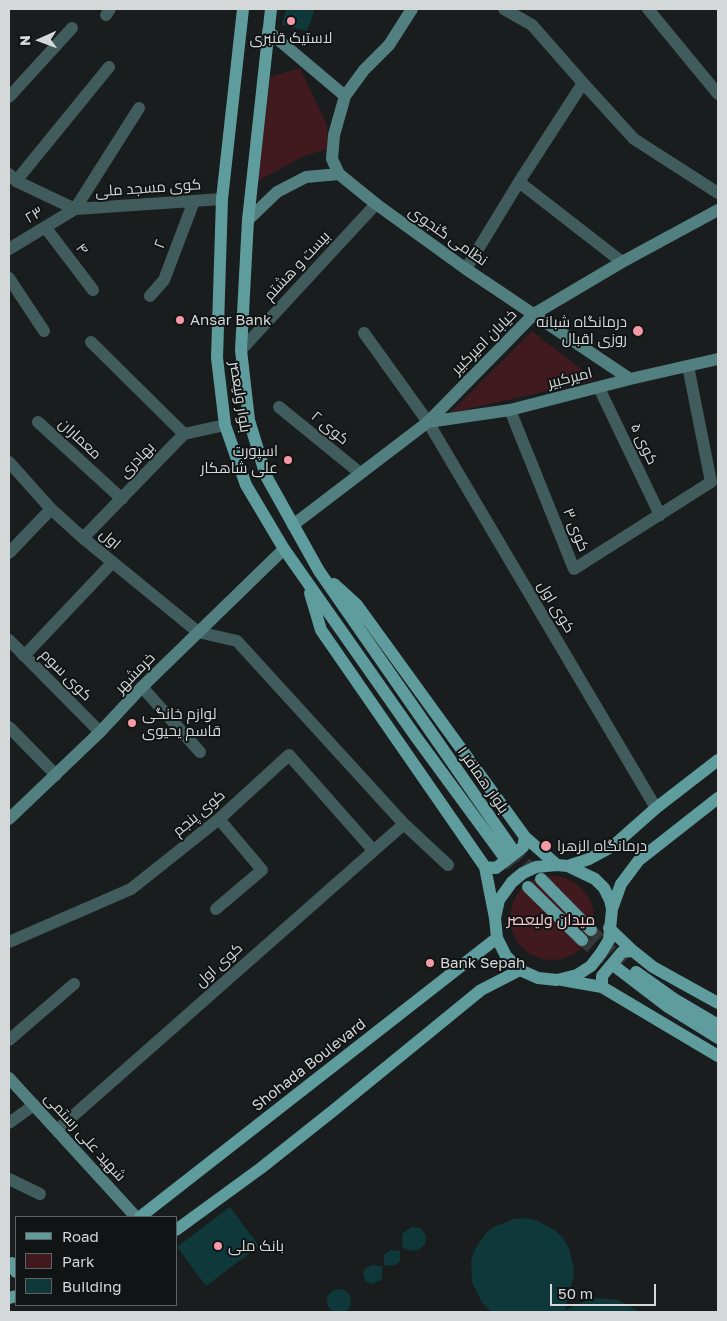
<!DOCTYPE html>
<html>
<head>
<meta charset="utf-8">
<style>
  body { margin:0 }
  #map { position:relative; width:727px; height:1321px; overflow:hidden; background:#191d1d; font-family:"Golos Text",sans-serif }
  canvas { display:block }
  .frame { position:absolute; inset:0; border:10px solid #d5d8d8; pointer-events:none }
  .legend { position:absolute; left:15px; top:1216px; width:162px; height:90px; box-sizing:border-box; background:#101414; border:1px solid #5f6262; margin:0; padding:6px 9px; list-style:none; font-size:15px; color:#d5d8d8 }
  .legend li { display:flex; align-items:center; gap:10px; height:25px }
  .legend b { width:25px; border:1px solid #5f6262 }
  .north { position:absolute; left:15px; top:15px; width:50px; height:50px; -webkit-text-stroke:4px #101414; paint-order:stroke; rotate:268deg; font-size:14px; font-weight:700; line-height:20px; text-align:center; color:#d5d8d8 }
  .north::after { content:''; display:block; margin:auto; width:18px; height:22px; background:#d5d8d8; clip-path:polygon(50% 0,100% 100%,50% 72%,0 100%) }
  .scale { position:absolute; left:550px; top:1284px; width:106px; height:22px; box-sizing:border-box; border:2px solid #d5d8d8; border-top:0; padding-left:6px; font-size:15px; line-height:18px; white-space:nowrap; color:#d5d8d8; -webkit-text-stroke:4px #101414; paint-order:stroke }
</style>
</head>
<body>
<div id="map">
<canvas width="727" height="1321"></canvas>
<div class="frame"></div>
<ul class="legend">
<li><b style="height:6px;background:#5f9c9e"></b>Road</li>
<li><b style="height:14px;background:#411a20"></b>Park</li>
<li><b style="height:14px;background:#0e3839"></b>Building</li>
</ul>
<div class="north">N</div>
<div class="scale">50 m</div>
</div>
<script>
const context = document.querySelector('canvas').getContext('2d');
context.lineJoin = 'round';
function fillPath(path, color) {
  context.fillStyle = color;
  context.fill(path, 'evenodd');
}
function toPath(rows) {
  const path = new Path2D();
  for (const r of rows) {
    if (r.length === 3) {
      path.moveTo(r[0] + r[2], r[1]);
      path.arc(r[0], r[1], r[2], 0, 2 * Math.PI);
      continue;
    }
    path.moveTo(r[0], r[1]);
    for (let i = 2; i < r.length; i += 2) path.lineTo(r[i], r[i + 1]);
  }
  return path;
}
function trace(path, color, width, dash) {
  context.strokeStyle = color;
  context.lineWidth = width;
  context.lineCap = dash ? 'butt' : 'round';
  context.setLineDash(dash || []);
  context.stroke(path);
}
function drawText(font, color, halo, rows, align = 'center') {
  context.font = font + ' "Golos Text",Cairo,sans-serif';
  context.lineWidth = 4;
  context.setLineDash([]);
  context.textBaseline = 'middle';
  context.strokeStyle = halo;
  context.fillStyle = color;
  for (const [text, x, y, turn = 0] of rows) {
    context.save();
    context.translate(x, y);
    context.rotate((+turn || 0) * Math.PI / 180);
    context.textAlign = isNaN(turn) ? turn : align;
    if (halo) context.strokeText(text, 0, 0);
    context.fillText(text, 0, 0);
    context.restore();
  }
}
fillPath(toPath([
  [300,68,327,125,327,149,304,156,258,181,270,77],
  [532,331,595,380,450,413],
  [552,918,42]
]), '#411a20');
fillPath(toPath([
  [286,9,315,9,307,31,282,25],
  [230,1207,259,1246,206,1286,177,1247],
  [525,1218,536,1220,555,1230,563,1238,569,1248,574,1269,573,1280,565,1310,590,1299,599,1298,618,1300,640,1312,492,1312,488,1309,481,1301,472,1282,471,1261,474,1251,486,1233,494,1227,514,1219],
  [411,1227,420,1228,426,1235,425,1245,418,1250,413,1251,403,1248,402,1238,403,1233],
  [390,1250,400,1251,400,1261,394,1266,384,1265,384,1255],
  [372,1265,382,1266,382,1276,381,1280,373,1284,365,1281,363,1273,365,1269],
  [339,1301,12]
]), '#0e3839');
trace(toPath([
  [513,850,541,879],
  [504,857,528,887],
  [591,930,623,963],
  [582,940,617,968]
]), '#353939', 12, [12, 6]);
trace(toPath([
  [504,9,532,25,583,83],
  [648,9,718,94],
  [106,15,110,9],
  [9,97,72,28],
  [9,174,16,181,75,209,222,199],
  [16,181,109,67],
  [519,182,622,262],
  [45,227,93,290],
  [9,249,75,209,139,108],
  [466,269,519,182,583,83,634,139,718,193],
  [9,278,44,331],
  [150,296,164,280,194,201],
  [364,333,428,422,656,808],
  [91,342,184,434],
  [241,350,376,204],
  [599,388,660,515],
  [279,407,360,473],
  [510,410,574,569,711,482,688,366],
  [38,422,122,499],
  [9,462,51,509,83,538,198,632,237,641,404,824,448,865],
  [83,538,184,434,225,425],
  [9,553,51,509],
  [9,640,100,732],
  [24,656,112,563],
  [142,687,200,752],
  [9,727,56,775],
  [216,909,262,870,219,819],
  [9,942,131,889,219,819,289,755,373,850],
  [9,1040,74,984],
  [9,1123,34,1105],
  [57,1130,404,824],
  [9,1179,40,1194]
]), '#405c5d', 12);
trace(toPath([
  [268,31,345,96],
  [339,174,332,159,334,135,345,96,364,70,389,45,412,9],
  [248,220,277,192,306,177,339,174,376,204,466,269,630,379],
  [428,422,510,410,630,379,718,359],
  [293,525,428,422,534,314,622,262,718,210],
  [9,819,100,732,142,687,284,549],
  [9,1078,136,1217]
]), '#528081', 12);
trace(toPath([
  [243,9,222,199,217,358,225,425,246,485,284,549,416,737,504,857],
  [271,9,248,220,241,350,249,420,266,476,319,571,513,850],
  [334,584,357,605,525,837,557,865],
  [310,593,321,630,485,867,495,918],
  [557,865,568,866,595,879,604,888,610,900,612,909,609,940,601,953,591,966,577,975,557,980,538,978,520,970,506,956,497,938,495,918,499,900,512,882,523,873,536,867,557,865],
  [568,866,589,859,613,846,656,808,718,760],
  [485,867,496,868,523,847,525,837],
  [541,879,591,930],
  [528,887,582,940],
  [612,909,621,884,639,860,718,798],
  [609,928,633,951,653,967,718,1003],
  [617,968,668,1007,718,1038],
  [636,972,674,999,718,1025],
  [562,980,602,987,718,1056],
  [602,987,602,976,622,952,633,951],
  [140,1217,497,938],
  [176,1230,261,1168,334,1110,481,990,520,970],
  [12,1263,16,1272],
  [9,1298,16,1296]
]), '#5f9c9e', 12);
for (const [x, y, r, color] of [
  [291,21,5,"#f49aa5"],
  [180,320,5,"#f49aa5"],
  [638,331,6,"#f49aa5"],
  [288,460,5,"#f49aa5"],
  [132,723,5,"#f49aa5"],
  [546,846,6,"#f49aa5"],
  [430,963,5,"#f49aa5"],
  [218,1246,5,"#f49aa5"]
]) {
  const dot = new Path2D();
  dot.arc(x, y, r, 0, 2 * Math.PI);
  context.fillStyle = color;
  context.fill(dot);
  trace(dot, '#101414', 2);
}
drawText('15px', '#d5d8d8', '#101414', [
  ["لاستیک قنبری",291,38,"center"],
  ["Ansar Bank",190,320],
  ["درمانگاه شبانه",627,322,"right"],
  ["روزی اقبال",627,339,"right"],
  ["اسپورت",278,451,"right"],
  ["علی شاهکار",278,468,"right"],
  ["لوازم خانگی",142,714],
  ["قاسم یحیوی",142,731],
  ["درمانگاه الزهرا",557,846],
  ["Bank Sepah",440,963],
  ["بانک ملی",228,1246]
], 'left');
drawText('15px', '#d5d8d8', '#101414', [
  ["کوی مسجد ملی",148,188,-4],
  ["۲۳",34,215,-31],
  ["نظامی گنجوی",448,236,35],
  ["۲",160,244,-69],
  ["۴",82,249,53],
  ["بیست و هشتم",297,266,-47],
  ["خیابان امیرکبیر",484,342,-45],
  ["امیرکبیر",570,378,-14],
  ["بلوار ولیعصر",240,397,81],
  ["کوی ۲",330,428,39],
  ["معماران",80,439,43],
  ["کوی ۵",644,444,65],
  ["بهادری",137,460,-46],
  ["کوی ۳",576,530,68],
  ["اول",110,539,40],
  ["کوی اول",556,607,59],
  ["خرمشهر",135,673,-46],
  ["کوی سوم",66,675,45],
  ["بلوار همافر ۱",483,780,55],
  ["کوی پنجم",199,813,-40],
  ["کوی اول",219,965,-42],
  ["Shohada Boulevard",309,1065,-38],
  ["شهید علی رستمی",85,1137,48]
]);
drawText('16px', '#fbc6cb', '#101414', [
  ["میدان ولیعصر",551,920]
]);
</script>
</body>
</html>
